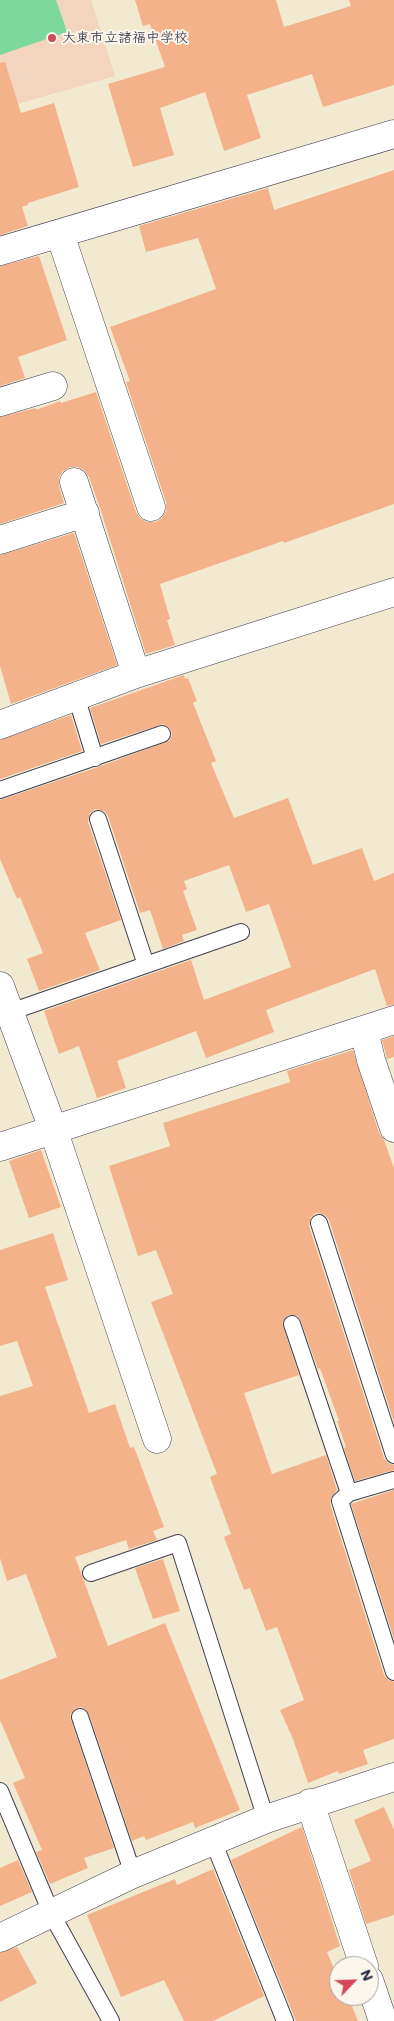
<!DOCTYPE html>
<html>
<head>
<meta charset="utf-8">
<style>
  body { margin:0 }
  #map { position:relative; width:394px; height:2021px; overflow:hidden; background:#f2e9d1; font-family:Mali,sans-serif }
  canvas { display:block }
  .north { position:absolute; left:329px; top:1956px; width:50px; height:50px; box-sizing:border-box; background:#fbf7ec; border:1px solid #a4a2a5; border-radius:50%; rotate:66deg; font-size:14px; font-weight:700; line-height:20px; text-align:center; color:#22223b }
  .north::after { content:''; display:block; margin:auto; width:18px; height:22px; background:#d1495b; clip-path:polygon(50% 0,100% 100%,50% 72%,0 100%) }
</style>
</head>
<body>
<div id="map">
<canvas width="394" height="2021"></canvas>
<div class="north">N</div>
</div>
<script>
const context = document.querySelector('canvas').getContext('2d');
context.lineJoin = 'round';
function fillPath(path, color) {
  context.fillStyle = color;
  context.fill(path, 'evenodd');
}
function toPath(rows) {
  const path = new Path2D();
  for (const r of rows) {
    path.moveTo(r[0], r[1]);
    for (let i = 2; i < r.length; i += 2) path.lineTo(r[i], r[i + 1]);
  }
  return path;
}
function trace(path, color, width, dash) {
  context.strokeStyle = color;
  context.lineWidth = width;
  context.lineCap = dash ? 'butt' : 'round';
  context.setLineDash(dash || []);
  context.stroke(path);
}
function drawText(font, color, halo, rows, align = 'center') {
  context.font = font + ' Mali,"Klee One",sans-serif';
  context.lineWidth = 4;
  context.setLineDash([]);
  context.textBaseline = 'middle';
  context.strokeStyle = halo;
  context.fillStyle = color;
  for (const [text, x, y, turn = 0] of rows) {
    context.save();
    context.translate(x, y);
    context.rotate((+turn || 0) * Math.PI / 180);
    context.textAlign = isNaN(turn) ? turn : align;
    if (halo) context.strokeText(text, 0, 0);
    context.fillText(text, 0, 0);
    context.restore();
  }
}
fillPath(toPath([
  [0,0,91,0,115,76,0,109]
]), '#f3d4bf');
fillPath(toPath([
  [0,0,56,0,67,32,0,55]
]), '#7dd89e');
fillPath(toPath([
  [135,0,276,0,284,27,351,6,349,0,394,0,394,85,323,107,312,74,247,95,261,138,224,151,205,92,160,108,174,155,133,167,108,84,165,67,150,24,143,26],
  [5,62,21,113,54,103,79,187,28,203,28,205,22,207,28,226,0,235,0,63],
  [394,170,394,504,284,543,283,541,160,584,170,619,167,620,175,645,146,654,100,508,89,477,84,470,78,467,70,467,62,472,59,478,59,486,64,503,0,524,0,417,36,408,36,410,60,401,61,403,96,392,136,512,140,518,147,522,156,522,162,518,166,511,166,502,126,382,130,381,110,327,216,289,198,238,146,252,139,226,268,188,274,210],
  [39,256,67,340,18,357,25,378,0,386,0,266],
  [74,533,117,665,11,704,0,666,0,555],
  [184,675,185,679,188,678,197,701,193,703,216,761,211,763,234,818,288,798,313,865,362,848,374,881,394,873,394,1005,387,1006,375,969,266,1010,274,1032,206,1058,196,1031,117,1061,126,1088,97,1098,79,1046,59,1054,44,1011,191,960,204,1000,291,967,269,904,246,912,229,865,184,881,187,889,183,891,197,930,182,935,184,941,163,949,150,910,140,913,108,816,104,811,95,809,90,813,88,822,121,920,85,933,100,970,39,991,27,959,43,953,20,897,17,899,0,859,0,800,98,767,169,741,172,735,171,730,163,724,101,744,90,708],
  [71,715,82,751,0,779,0,740],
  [394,1036,394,1057,387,1059,382,1040],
  [353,1050,379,1133,384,1140,394,1168,394,1422,329,1220,325,1215,316,1213,311,1217,309,1226,384,1458,388,1463,394,1465,394,1470,355,1481,344,1448,346,1447,337,1421,339,1421,320,1368,318,1369,301,1321,298,1316,288,1315,282,1323,299,1375,244,1393,272,1474,326,1455,337,1490,331,1498,330,1504,384,1675,388,1680,394,1682,394,1739,363,1750,368,1764,339,1774,338,1771,308,1783,293,1739,280,1710,304,1700,277,1627,266,1631,250,1588,244,1590,224,1537,231,1534,210,1477,217,1474,151,1302,173,1294,156,1250,138,1256,109,1166,170,1146,163,1123,290,1082,287,1071],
  [41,1150,61,1207,29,1218,9,1161],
  [53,1233,68,1280,45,1287,89,1413,115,1404,130,1448,134,1447,164,1527,153,1531,157,1540,129,1549,126,1540,75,1557,108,1646,165,1623,240,1810,195,1828,193,1822,146,1840,144,1836,132,1841,89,1714,82,1707,76,1708,70,1715,71,1720,114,1848,84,1858,88,1868,50,1884,36,1852,42,1850,13,1783,25,1778,0,1720,0,1680,57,1657,26,1574,7,1581,0,1558,0,1396,33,1386,17,1341,0,1346,0,1250],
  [394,1490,394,1639,351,1504],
  [163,1559,180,1611,153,1619,135,1568],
  [384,1807,394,1830,394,1915,366,1924,349,1870,371,1861,354,1820],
  [302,1827,340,1946,327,1952,339,1981,339,1996,348,1996,358,2021,296,2021,231,1860],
  [18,1860,32,1892,0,1906,0,1868],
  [213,1869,264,1996,213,2021,184,2021,164,1980,121,1997,87,1915,175,1879,177,1885],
  [17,1947,37,1983,0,2002,0,1953]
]), '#f4b28b');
const lane = toPath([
  [76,696,95,758],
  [0,790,162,734],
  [98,819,146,965],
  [10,1012,241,932],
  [319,1223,394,1455],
  [292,1324,349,1493],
  [394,1480,349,1493,340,1501,394,1672],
  [91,1573,178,1543,266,1819],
  [80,1717,133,1874],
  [0,1791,52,1915,111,2021],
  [213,1841,285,2021]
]);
const street = toPath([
  [60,234,151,507],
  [0,251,394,134],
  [0,402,53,386],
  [74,482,136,674],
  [0,540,85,513],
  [0,725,136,674,394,592],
  [0,986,53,1129,157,1439],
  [364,1030,371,1060,394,1128],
  [0,1147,394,1020],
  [310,1803,364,1966],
  [0,1938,133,1874,266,1819,394,1777],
  [369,1980,383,2021]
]);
trace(lane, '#414052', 18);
trace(street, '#414052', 29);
trace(lane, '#fff', 16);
trace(street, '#fff', 28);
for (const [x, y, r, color] of [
  [52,38,5,"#d1495b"]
]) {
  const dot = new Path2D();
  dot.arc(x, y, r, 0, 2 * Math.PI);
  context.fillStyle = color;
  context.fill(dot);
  trace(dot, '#fbf7ec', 2);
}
drawText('14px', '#22223b', '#fbf7ec', [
  ["大東市立諸福中学校",62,38]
], 'left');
</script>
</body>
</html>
